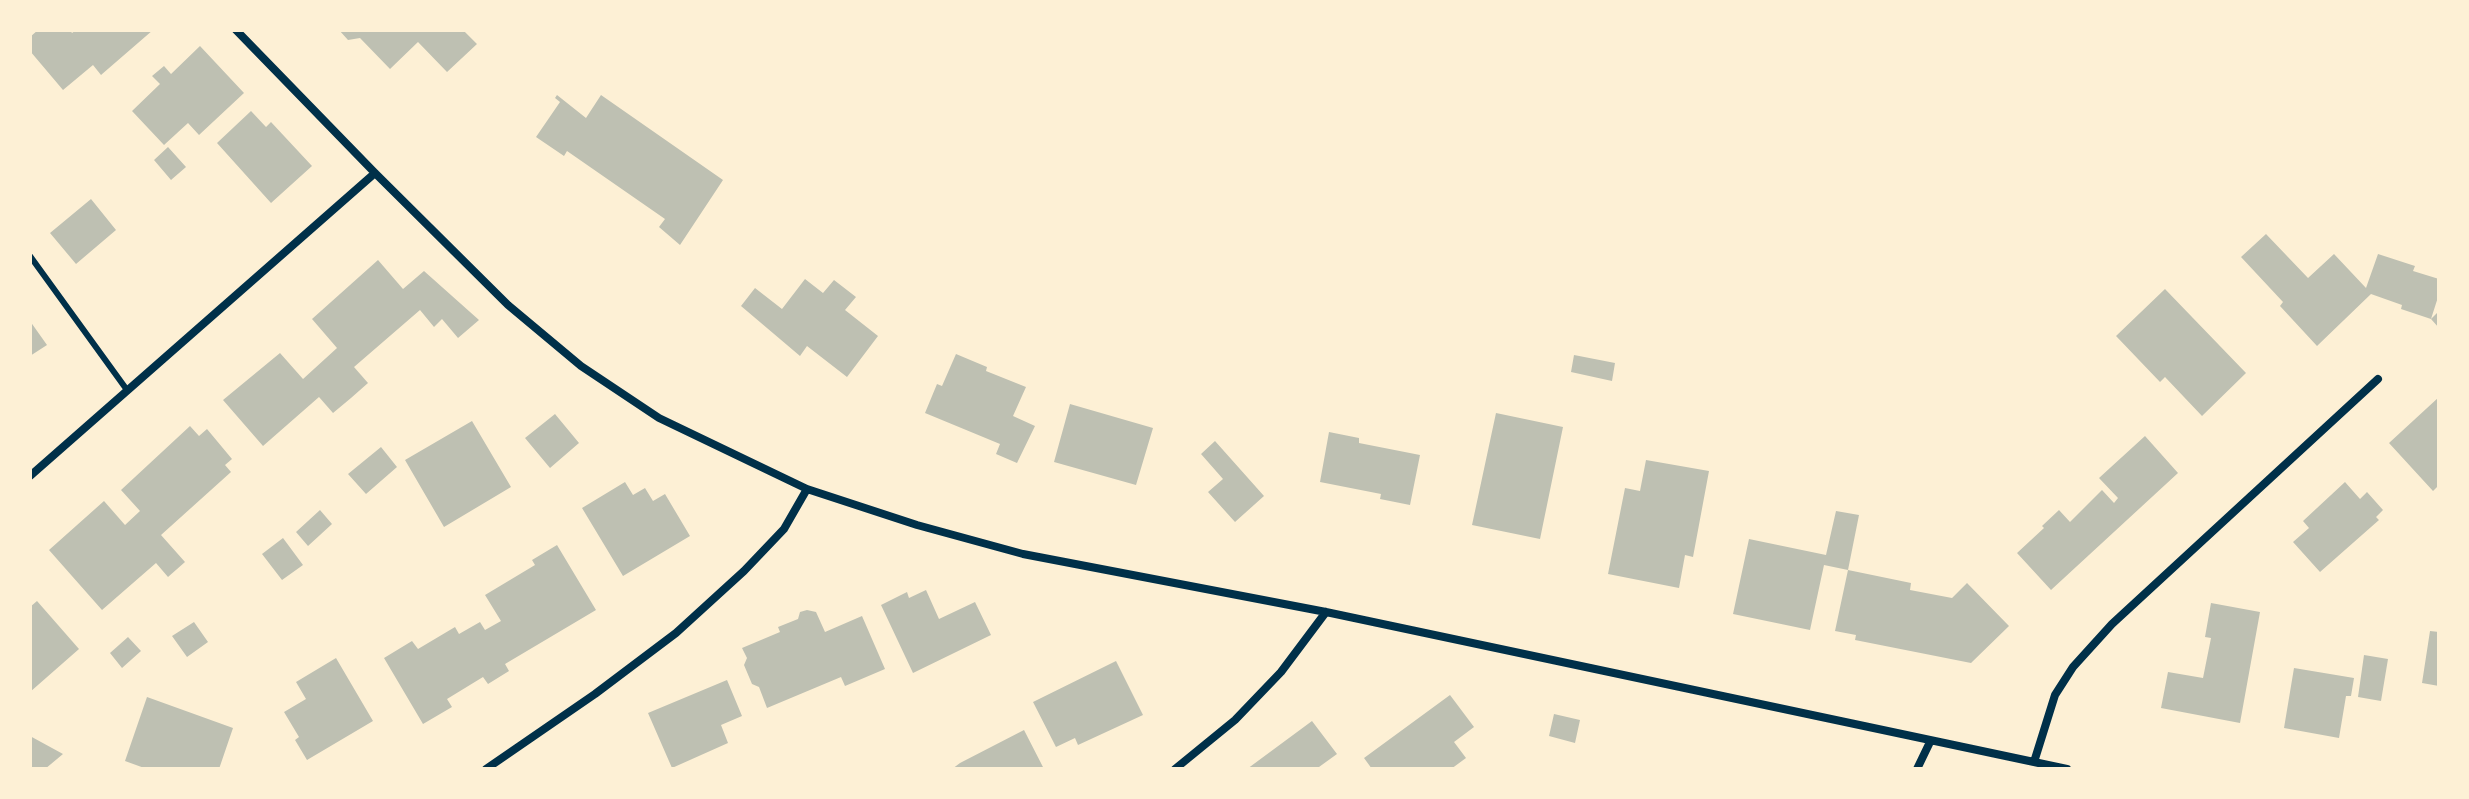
<!DOCTYPE html>
<html>
<head>
<meta charset="utf-8">
<style>
  body { margin:0 }
  #map { position:relative; width:2469px; height:799px; overflow:hidden; background:#fdf0d5; font-family:"Libre Baskerville",serif }
  canvas { display:block }
  .frame { position:absolute; inset:0; border:32px solid #fdf0d5; pointer-events:none }
</style>
</head>
<body>
<div id="map">
<canvas width="2469" height="799"></canvas>
<div class="frame"></div>
</div>
<script>
const context = document.querySelector('canvas').getContext('2d');
context.lineJoin = 'round';
function fillPath(path, color) {
  context.fillStyle = color;
  context.fill(path, 'evenodd');
}
function toPath(rows) {
  const path = new Path2D();
  for (const r of rows) {
    path.moveTo(r[0], r[1]);
    for (let i = 2; i < r.length; i += 2) path.lineTo(r[i], r[i + 1]);
  }
  return path;
}
function trace(path, color, width, dash) {
  context.strokeStyle = color;
  context.lineWidth = width;
  context.lineCap = dash ? 'butt' : 'round';
  context.setLineDash(dash || []);
  context.stroke(path);
}
fillPath(toPath([
  [38,30,70,30,72,33,76,30,153,30,101,75,93,65,63,90,30,51,30,37],
  [339,30,463,30,477,44,447,72,418,42,390,69,360,38,348,40],
  [200,46,244,93,199,135,188,123,164,145,132,111,160,84,152,76,164,66,171,74],
  [557,95,586,118,601,95,723,180,680,245,659,227,665,219,567,151,564,156,536,137,560,102,555,98],
  [251,111,266,127,271,122,312,166,271,203,217,143],
  [168,147,186,167,171,180,154,160],
  [91,199,116,230,76,264,50,233],
  [2266,234,2308,278,2334,254,2366,288,2378,254,2415,266,2413,271,2439,279,2439,294,2431,319,2439,311,2439,328,2431,319,2401,309,2402,305,2371,294,2317,346,2280,306,2283,302,2241,257],
  [378,260,403,289,424,271,479,320,458,338,442,319,434,327,420,310,354,367,368,383,351,398,333,413,319,397,263,446,223,400,280,353,303,379,337,348,312,319],
  [805,279,823,293,834,280,856,297,845,310,878,336,847,377,807,346,800,356,741,306,755,288,782,309],
  [2165,289,2246,373,2202,416,2165,377,2160,382,2116,336],
  [30,321,47,345,30,356],
  [956,354,987,367,986,371,1026,387,1013,416,1035,426,1017,463,996,454,1000,444,925,413,937,384,942,386],
  [1574,355,1615,363,1612,381,1571,372],
  [2439,397,2439,485,2433,491,2389,443],
  [1070,404,1153,428,1136,485,1054,462],
  [1496,413,1563,427,1540,539,1472,525],
  [555,414,579,443,550,468,525,438],
  [472,421,511,487,444,527,405,460],
  [190,426,199,436,207,429,232,459,225,465,231,472,161,535,185,562,168,577,156,563,102,610,49,550,104,501,125,525,140,511,121,490],
  [1329,432,1359,438,1359,443,1420,455,1410,505,1380,499,1381,494,1320,482],
  [2145,436,2178,473,2051,590,2017,553,2044,528,2042,526,2059,510,2070,522,2102,490,2114,503,2118,498,2099,478],
  [1215,441,1264,496,1235,522,1208,492,1223,479,1201,454],
  [381,447,397,467,366,494,348,474],
  [1646,460,1709,471,1693,557,1685,555,1679,588,1608,574,1625,488,1640,491],
  [625,482,633,495,645,488,653,501,665,494,690,536,623,576,582,508],
  [2345,482,2360,499,2367,492,2383,510,2376,517,2379,520,2320,572,2293,542,2309,528,2303,521],
  [320,510,332,524,308,546,296,532],
  [1836,511,1859,515,1848,570,1824,565,1810,630,1733,614,1749,539,1826,555],
  [283,538,303,565,282,580,262,554],
  [557,545,596,610,505,664,509,671,488,684,483,677,447,699,452,707,423,724,384,658,412,641,418,649,455,627,459,634,480,622,485,630,501,621,485,595,535,565,532,560],
  [1848,570,1911,583,1910,590,1952,598,1967,583,2009,626,1971,663,1855,640,1856,635,1835,631],
  [926,590,939,619,975,602,991,635,913,673,881,605,907,592,909,598],
  [37,601,79,649,30,692,30,607],
  [2211,603,2260,612,2240,723,2161,708,2168,672,2203,678,2211,638,2205,637],
  [807,610,816,612,825,632,862,616,885,669,845,686,841,677,767,708,759,687,752,684,744,665,747,658,742,648,780,632,778,627,798,619,800,612],
  [194,622,208,642,187,657,172,636],
  [2430,631,2439,632,2439,686,2422,683],
  [128,637,141,651,122,668,110,653],
  [2364,655,2388,659,2381,701,2358,697],
  [336,658,373,721,307,760,295,740,299,737,284,712,306,699,296,682],
  [1116,661,1143,715,1078,745,1075,738,1056,747,1033,702],
  [2294,668,2354,678,2351,696,2346,696,2339,738,2284,728],
  [727,680,742,716,721,725,728,743,672,768,648,713],
  [1450,695,1474,727,1454,742,1466,758,1451,769,1372,769,1364,758],
  [147,697,233,728,219,769,147,769,125,761],
  [1554,714,1580,720,1575,743,1549,736],
  [1312,721,1337,754,1319,767,1320,769,1247,769],
  [1024,730,1044,769,952,769,960,763],
  [30,736,63,754,45,769,30,769]
]), '#bec0b2');
trace(toPath([
  [30,256,127,390]
]), '#003049', 6);
trace(toPath([
  [236,30,375,173,508,305,581,366,659,418,807,489,917,525,1023,554,1326,612,2067,769],
  [30,476,375,173],
  [2034,762,2055,695,2073,667,2112,624,2378,379],
  [486,769,595,694,676,633,744,571,784,529,807,489],
  [1175,769,1235,720,1281,672,1326,612],
  [1917,769,1930,742]
]), '#003049', 8);
</script>
</body>
</html>
